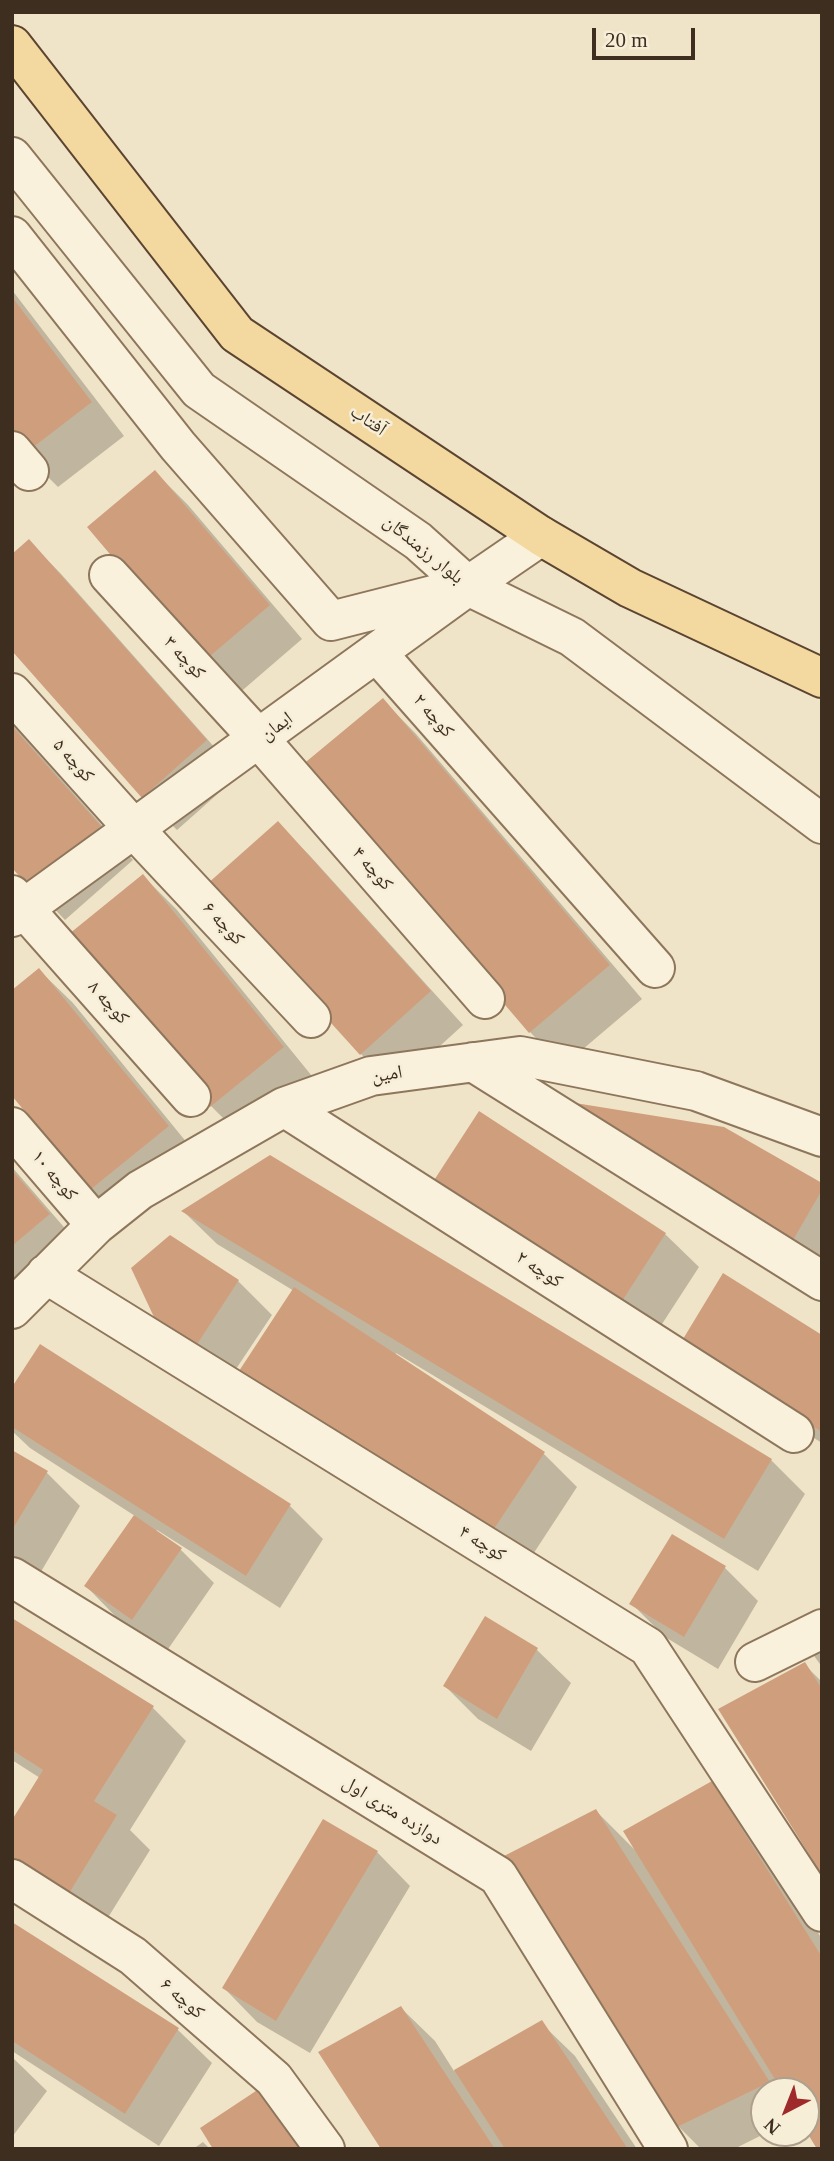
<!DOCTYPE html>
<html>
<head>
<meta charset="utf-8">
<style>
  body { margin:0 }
  #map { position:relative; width:834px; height:2161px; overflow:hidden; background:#f0e4c8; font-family:"Times New Roman",serif }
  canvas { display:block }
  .frame { position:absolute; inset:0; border:14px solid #3d2e20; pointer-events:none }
  .north { position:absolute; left:750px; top:2077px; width:70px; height:70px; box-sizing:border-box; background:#f7eed8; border:2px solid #ada18e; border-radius:50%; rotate:222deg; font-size:19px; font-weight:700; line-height:28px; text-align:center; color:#3d2e20 }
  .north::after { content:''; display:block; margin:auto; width:24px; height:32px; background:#9e2a2b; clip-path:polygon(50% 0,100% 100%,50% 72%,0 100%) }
  .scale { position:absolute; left:592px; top:28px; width:103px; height:32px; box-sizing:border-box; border:4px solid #3d2e20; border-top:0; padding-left:9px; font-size:21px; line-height:24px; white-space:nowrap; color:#3d2e20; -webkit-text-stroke:5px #f7eed8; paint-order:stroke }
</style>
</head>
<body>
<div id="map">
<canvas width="834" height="2161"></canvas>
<div class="frame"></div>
<div class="north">N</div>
<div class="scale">20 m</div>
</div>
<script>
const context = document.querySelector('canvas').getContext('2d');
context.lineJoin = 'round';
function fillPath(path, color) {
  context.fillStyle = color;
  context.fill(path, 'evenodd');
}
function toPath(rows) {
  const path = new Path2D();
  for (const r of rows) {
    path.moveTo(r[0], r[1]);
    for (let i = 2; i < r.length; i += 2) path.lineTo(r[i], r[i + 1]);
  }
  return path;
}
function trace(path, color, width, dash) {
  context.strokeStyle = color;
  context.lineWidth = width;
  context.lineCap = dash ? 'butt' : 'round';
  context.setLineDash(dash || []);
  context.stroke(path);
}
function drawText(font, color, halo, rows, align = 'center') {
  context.font = font + ' "Times New Roman","Noto Naskh Arabic",serif';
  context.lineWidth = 5;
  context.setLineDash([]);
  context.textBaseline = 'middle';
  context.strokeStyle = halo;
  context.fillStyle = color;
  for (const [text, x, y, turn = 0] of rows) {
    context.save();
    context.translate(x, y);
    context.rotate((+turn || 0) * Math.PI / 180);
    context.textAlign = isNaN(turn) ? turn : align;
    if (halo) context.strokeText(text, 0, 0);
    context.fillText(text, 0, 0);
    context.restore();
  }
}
fillPath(toPath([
  [12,290,124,436,58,487,24,453,12,438],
  [155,472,188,505,302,639,237,695,203,662],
  [29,541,62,575,239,775,177,830,144,797],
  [383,700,416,734,642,999,563,1066,530,1032],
  [12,724,133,860,65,920,12,865],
  [278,823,311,857,463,1025,395,1087,361,1054],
  [143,876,177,910,316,1081,244,1139,211,1106],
  [39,970,73,1003,201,1160,124,1222,91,1189],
  [574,1131,822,1185,822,1272],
  [12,1167,82,1248,12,1308],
  [184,1212,771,1460,805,1494,758,1571,396,1353,395,1355,543,1453,577,1487,524,1568,294,1291,217,1244],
  [465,1221,665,1234,699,1267,651,1341],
  [170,1237,238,1281,272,1315,226,1384,197,1365],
  [822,1337,822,1443,715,1377],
  [40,1346,290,1506,323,1539,280,1608,157,1530,155,1532,181,1550,214,1583,166,1652,119,1620,86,1586,135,1516,30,1448,12,1431,12,1390],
  [12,1452,47,1473,80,1506,36,1580,12,1566],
  [724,1567,758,1601,718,1669,665,1637,632,1604],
  [485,1619,537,1650,571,1683,531,1751,478,1719,445,1686],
  [12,1620,153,1708,186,1741,130,1830,150,1850,99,1932,27,1888,40,1778,12,1760],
  [822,1647,822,1667,812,1653],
  [805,1665,822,1682,822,1871],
  [712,1783,745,1816,822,1939,822,2149,806,2128,806,2091,764,2091,764,2133,766,2133,734,2149,701,2149,678,2126,596,1811,634,1849],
  [377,1852,410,1886,310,2053,257,2022,224,1988],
  [12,1924,178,2030,212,2063,159,2146,12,2051],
  [401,2008,435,2041,454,2071,541,2023,575,2056,637,2149,383,2149],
  [12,2057,47,2091,12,2137],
  [203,2142,210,2149,193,2149]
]), '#0003');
fillPath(toPath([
  [12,297,92,402,23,455,12,440],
  [155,470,270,605,202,663,87,527],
  [29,539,207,740,142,798,12,651,12,554],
  [383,698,610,965,529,1033,301,766],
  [12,726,101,826,30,888,12,868],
  [278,821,431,991,360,1055,206,885],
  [143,874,284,1047,210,1107,69,934],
  [39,968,169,1126,90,1190,12,1096,12,990],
  [538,1097,724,1127,822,1183,822,1190,792,1242],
  [479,1111,666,1233,617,1309,429,1188],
  [270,1155,772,1459,724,1539,181,1211],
  [12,1170,50,1214,12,1246],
  [170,1235,239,1280,192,1352,161,1332,131,1268],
  [723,1273,822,1335,822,1432,680,1344],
  [294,1287,545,1452,490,1535,239,1371],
  [40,1344,291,1504,246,1576,12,1427,12,1387],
  [12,1450,48,1471,12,1530],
  [134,1515,182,1548,132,1620,84,1586],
  [672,1534,726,1566,684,1637,629,1604],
  [485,1616,538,1648,497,1719,443,1686],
  [12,1618,154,1706,94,1801,117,1815,65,1900,12,1868,12,1820,43,1770,12,1750],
  [805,1662,822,1689,822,1875,718,1709],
  [712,1781,822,1957,822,2149,817,2149,806,2131,806,2091,782,2091,623,1831],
  [596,1809,770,2082,677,2127,504,1856],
  [323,1819,378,1851,276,2021,222,1988],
  [12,1922,179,2028,125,2114,12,2041],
  [401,2006,495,2149,381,2149,318,2052],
  [542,2020,628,2149,505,2149,454,2070],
  [274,2079,319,2149,213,2149,200,2128]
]), '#cf9f7d');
const minor = toPath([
  [12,157,199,390,418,541,468,586,572,637,822,824],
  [12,236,178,446,331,621,449,591],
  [12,451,29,471],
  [109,575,260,740,485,999],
  [377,653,655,968],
  [12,693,135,830,311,1018],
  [12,895,191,1097],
  [12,917,468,586,541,536],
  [473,1062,822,1281],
  [284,1107,794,1433],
  [12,1127,96,1225],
  [46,1274,648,1647,822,1912],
  [12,1309,96,1225,140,1190,284,1107,371,1076,520,1056,696,1091,822,1137],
  [12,1577,498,1876,668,2149],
  [755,1662,822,1629],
  [12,1879,133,1956,274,2079,325,2149]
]);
const major = toPath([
  [12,45,237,334,541,536,630,588,822,678]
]);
trace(minor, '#8d765c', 42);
trace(major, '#5b4430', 42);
trace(minor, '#faf1dc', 38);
trace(major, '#f3d9a0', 38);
drawText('19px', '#3d2e20', '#f7eed8', [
  ["آفتاب",368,421,34],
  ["بلوار رزمندگان",423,550,39],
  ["کوچه ۳",184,658,47],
  ["کوچه ۲",433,716,49],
  ["ایمان",277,727,-36],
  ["کوچه ۵",73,761,48],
  ["کوچه ۴",372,869,49],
  ["کوچه ۶",223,924,47],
  ["کوچه ۸",108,1003,48],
  ["امین",387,1075,-10],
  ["کوچه ۱۰",54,1176,50],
  ["کوچه ۲",539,1270,33],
  ["کوچه ۴",482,1544,32],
  ["دوازده متری اول",392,1811,32],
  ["کوچه ۶",182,1999,41]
]);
</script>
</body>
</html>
